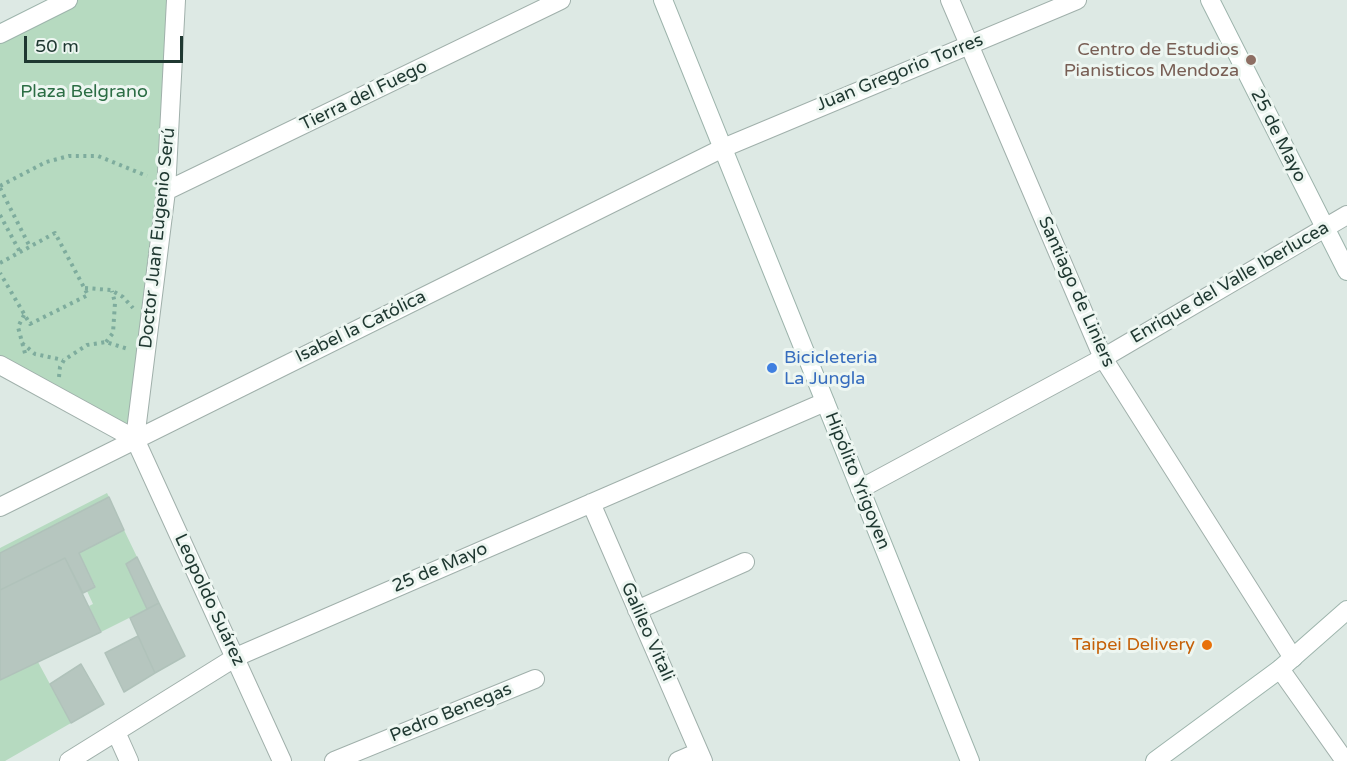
<!DOCTYPE html>
<html>
<head>
<meta charset="utf-8">
<style>
  body { margin:0 }
  #map { position:relative; width:1347px; height:761px; overflow:hidden; background:#dde9e4; font-family:"Varela Round",sans-serif }
  canvas { display:block }
  .scale { position:absolute; left:24px; top:36px; width:159px; height:27px; box-sizing:border-box; border:3px solid #1f3831; border-top:0; padding-left:8px; font-size:18px; line-height:21px; white-space:nowrap; color:#1f3831; -webkit-text-stroke:4px #edf6f1; paint-order:stroke }
</style>
</head>
<body>
<div id="map">
<canvas width="1347" height="761"></canvas>
<div class="scale">50 m</div>
</div>
<script>
const context = document.querySelector('canvas').getContext('2d');
context.lineJoin = 'round';
function fillPath(path, color) {
  context.fillStyle = color;
  context.fill(path, 'evenodd');
}
function toPath(rows) {
  const path = new Path2D();
  for (const r of rows) {
    path.moveTo(r[0], r[1]);
    for (let i = 2; i < r.length; i += 2) path.lineTo(r[i], r[i + 1]);
  }
  return path;
}
function trace(path, color, width, dash) {
  context.strokeStyle = color;
  context.lineWidth = width;
  context.lineCap = dash ? 'butt' : 'round';
  context.setLineDash(dash || []);
  context.stroke(path);
}
function drawText(font, color, halo, rows, align = 'center') {
  context.font = font + ' "Varela Round",sans-serif';
  context.lineWidth = 6;
  context.setLineDash([]);
  context.textBaseline = 'middle';
  context.strokeStyle = halo;
  context.fillStyle = color;
  for (const [text, x, y, turn = 0] of rows) {
    context.save();
    context.translate(x, y);
    context.rotate((+turn || 0) * Math.PI / 180);
    context.textAlign = isNaN(turn) ? turn : align;
    if (halo) context.strokeText(text, 0, 0);
    context.fillText(text, 0, 0);
    context.restore();
  }
}
fillPath(toPath([
  [78,0,171,0,163,184,131,430,0,359,0,39],
  [107,493,109,497,0,553,0,548],
  [124,530,137,557,126,564,147,609,101,632,89,606,93,604,87,591,95,586,79,553],
  [38,662,71,723,5,761,0,761,0,680]
]), '#b6dac0');
const building = toPath([
  [109,497,124,530,79,553,95,587,83,593,65,558,0,590,0,553,109,497],
  [137,557,159,603,147,609,126,564,137,557],
  [65,558,101,632,0,680,0,590,65,558],
  [159,603,185,656,155,673,130,618,159,603],
  [138,636,155,673,124,692,105,653,138,636],
  [81,664,104,704,71,723,50,684,81,664]
]);
fillPath(building, '#b6c6bf');
trace(building, '#b0c2ba', 1.5);
const street = toPath([
  [950,0,1103,358,1293,658],
  [166,191,561,0],
  [0,365,135,439],
  [135,439,166,191,176,0],
  [135,439,282,761],
  [860,489,1103,358,1347,215],
  [591,503,703,761],
  [0,507,723,148,1077,0],
  [637,610,745,562],
  [1280,669,1345,761,1347,760],
  [116,732,129,761],
  [69,761,236,657,825,402],
  [334,761,535,679],
  [678,761,699,752]
]);
const secondary = toPath([
  [663,0,970,761],
  [1210,0,1347,271],
  [0,34,68,0],
  [1155,761,1280,669,1347,610]
]);
trace(street, '#a0b0ab', 20);
trace(secondary, '#9db4ac', 20);
trace(toPath([
  [0,186,46,162,69,156,98,156,147,176],
  [0,188,30,247],
  [0,215,20,252],
  [0,263,55,233,88,295,30,324,0,273],
  [85,288,111,290,123,297,133,308],
  [24,315,18,327,26,357],
  [106,342,113,333,115,303,112,291],
  [22,343,35,354,63,360],
  [59,377,60,367,64,360,87,345,106,342,128,349]
]), '#7eac9d', 4, [3, 4.5]);
trace(street, '#fff', 18);
trace(secondary, '#fff', 18);
for (const [x, y, r, color] of [
  [1251,60,6,"#8d6e63"],
  [772,368,6,"#3f7fe0"],
  [1207,645,6,"#e8710a"]
]) {
  const dot = new Path2D();
  dot.arc(x, y, r, 0, 2 * Math.PI);
  context.fillStyle = color;
  context.fill(dot);
  trace(dot, '#edf6f1', 2);
}
drawText('18px', '#785e54', '#edf6f1', [
  ["Centro de Estudios",1239,50],
  ["Pianisticos Mendoza",1239,71]
], 'right');
drawText('18px', '#1f3831', '#edf6f1', [
  ["Juan Gregorio Torres",900,73,-22],
  ["Tierra del Fuego",364,96,-26],
  ["25 de Mayo",1278,136,63],
  ["Doctor Juan Eugenio Serú",158,238,-84],
  ["Enrique del Valle Iberlucea",1230,283,-30],
  ["Santiago de Liniers",1076,292,66],
  ["Isabel la Católica",361,327,-26],
  ["Hipólito Yrigoyen",857,481,68],
  ["25 de Mayo",440,568,-23],
  ["Leopoldo Suárez",209,600,65],
  ["Galileo Vitali",647,632,66],
  ["Pedro Benegas",451,713,-22]
]);
drawText('18px', '#2b6d44', '#edf6f1', [
  ["Plaza Belgrano",84,92]
]);
drawText('18px', '#366cbe', '#edf6f1', [
  ["Bicicleteria",784,358],
  ["La Jungla",784,379]
], 'left');
drawText('18px', '#c56008', '#edf6f1', [
  ["Taipei Delivery",1195,645]
], 'right');
</script>
</body>
</html>
